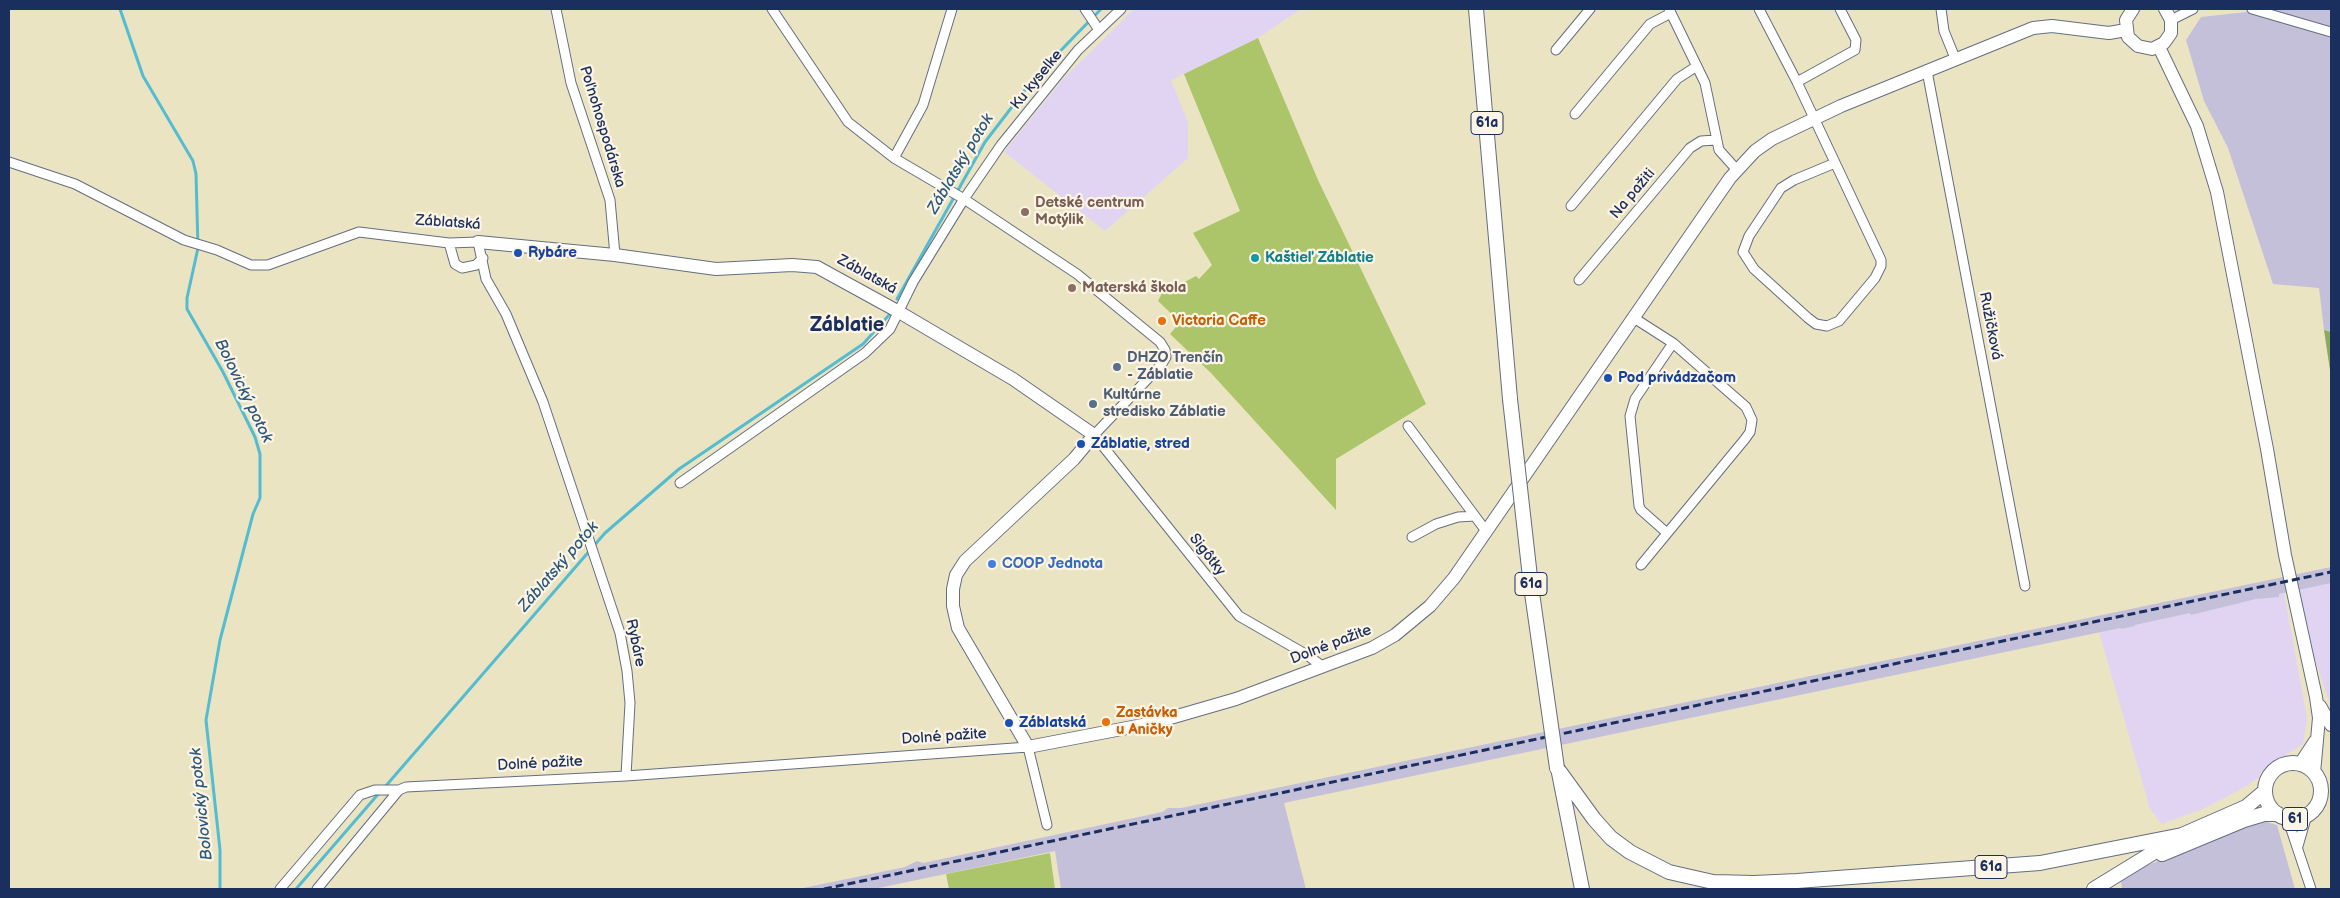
<!DOCTYPE html>
<html>
<head>
<meta charset="utf-8">
<style>
  body { margin:0 }
  #map { position:relative; width:2340px; height:898px; overflow:hidden; background:#ebe4c2; font-family:"Balsamiq Sans",sans-serif }
  canvas { display:block }
  .frame { position:absolute; inset:0; border:10px solid #1b2f5e; pointer-events:none }
</style>
</head>
<body>
<div id="map">
<canvas width="2340" height="898"></canvas>
<div class="frame"></div>
</div>
<script>
const context = document.querySelector('canvas').getContext('2d');
context.lineJoin = 'round';
function fillPath(path, color) {
  context.fillStyle = color;
  context.fill(path, 'evenodd');
}
function toPath(rows) {
  const path = new Path2D();
  for (const r of rows) {
    if (r.length === 3) {
      path.moveTo(r[0] + r[2], r[1]);
      path.arc(r[0], r[1], r[2], 0, 2 * Math.PI);
      continue;
    }
    path.moveTo(r[0], r[1]);
    for (let i = 2; i < r.length; i += 2) path.lineTo(r[i], r[i + 1]);
  }
  return path;
}
function trace(path, color, width, dash) {
  context.strokeStyle = color;
  context.lineWidth = width;
  context.lineCap = dash ? 'butt' : 'round';
  context.setLineDash(dash || []);
  context.stroke(path);
}
function drawText(font, color, halo, rows, align = 'center') {
  context.font = font + ' "Balsamiq Sans",sans-serif';
  context.lineWidth = 4.5;
  context.setLineDash([]);
  context.textBaseline = 'middle';
  context.strokeStyle = halo;
  context.fillStyle = color;
  for (const [text, x, y, turn = 0] of rows) {
    context.save();
    context.translate(x, y);
    context.rotate((+turn || 0) * Math.PI / 180);
    context.textAlign = isNaN(turn) ? turn : align;
    if (halo) context.strokeText(text, 0, 0);
    context.fillText(text, 0, 0);
    context.restore();
  }
}
fillPath(toPath([
  [1134,9,1301,9,1258,38,1171,80,1188,122,1188,158,1105,231,1004,152,1063,79],
  [2331,582,2331,707,2292,591],
  [2284,593,2307,718,2303,744,2263,770,2258,778,2245,787,2203,809,2162,824,2150,809,2099,632]
]), '#e1d4f3');
fillPath(toPath([
  [2271,9,2331,9,2331,332,2324,330,2319,288,2273,284,2228,148,2204,101,2186,40,2201,17,2246,12,2270,13],
  [2331,567,2331,583,2279,594,2279,597,2256,599,2191,615,2190,613,2135,625,2135,626,2121,629,2120,628,1284,803,1306,889,1061,889,1055,851,874,889,798,889,905,867,917,861,923,863,1162,812,1168,808,1181,808],
  [2263,821,2277,825,2295,889,2122,889,2121,881,2140,868]
]), '#c5c0da');
fillPath(toPath([
  [1258,38,1318,180,1426,404,1336,459,1336,510,1211,373,1170,334,1180,322,1158,301,1168,281,1173,288,1196,276,1199,279,1212,265,1193,233,1240,211,1184,74],
  [1050,853,1055,889,949,889,946,874]
]), '#acc56b');
fillPath(toPath([
  [2324,330,2331,332,2331,377]
]), '#89aa5f');
trace(toPath([
  [120,9,143,76,193,161,196,174,198,248,187,298,187,309,223,372,255,437,260,454,260,498,253,514,220,640,206,720,220,850,220,889],
  [897,299,985,142,1035,77,1101,9],
  [384,788,605,533,679,469,863,344,889,315],
  [296,889,380,792]
]), '#54bcd1', 3);
const street = toPath([
  [556,9,571,83,610,200,615,255],
  [772,9,848,122,894,158,964,199,1077,274,1160,342,1165,350,1166,357,1161,365,1094,435,1239,616,1307,655,1322,666],
  [1085,9,1099,30],
  [1669,9,1705,83,1719,150,1737,170],
  [1759,9,1797,82,1881,260,1881,266,1875,278,1839,321,1827,326,1816,324,1808,318,1754,269,1743,252,1749,236,1781,188,1794,180,1835,163],
  [1941,9,1944,31,1955,58],
  [2252,9,2331,32],
  [2171,20,2193,9],
  [1556,50,1590,9],
  [1927,71,2025,586],
  [1797,82,1855,50,1856,40,1840,9],
  [1575,114,1650,24,1671,13],
  [894,158,923,105,952,9],
  [9,162,75,184,184,240,217,250,251,265,268,265,359,232,449,243,478,242,486,279,506,314,543,402,620,633,627,671,630,703,626,776],
  [1571,206,1677,79,1697,66],
  [449,243,455,264,462,268,476,265,483,258],
  [1579,280,1690,148,1701,141,1716,140],
  [1634,318,1673,343,1746,407,1752,420,1750,432,1745,439,1641,565],
  [1408,426,1486,531],
  [680,483,865,353,890,329,913,282,964,199,1001,145,1078,50,1121,9],
  [1667,533,1641,510,1639,506,1630,416,1635,399,1673,343],
  [1412,537,1436,524,1458,517,1475,516],
  [2282,816,2291,829,2311,889],
  [2298,846,2307,815],
  [280,889,360,795,375,790,399,790,406,787,626,776,1028,747,1047,825],
  [317,889,399,790]
]);
const secondary = toPath([
  [2133,9,2126,20,2128,37,2138,46,2152,49,2164,43,2171,33,2171,20,2165,9],
  [2159,47,2197,126,2217,192,2267,449,2285,555,2316,697,2319,718,2314,773],
  [478,242,615,255,716,269,792,265,817,267,899,312,1013,379,1094,435,1074,459,965,561,956,575,953,589,953,606,958,628,1028,747,1153,723,1236,699,1372,648,1395,635,1430,606,1454,578,1714,201,1730,178,1755,151,1772,139,1841,106,2033,28,2052,26,2109,33,2126,30],
  [2320,706,2331,725],
  [2300,764,2315,741]
]);
const primary = toPath([
  [1476,9,1510,399],
  [2293,791,28],
  [1557,768,1594,819,1611,838,1630,852,1669,872,1713,882,1754,883,1797,881,2040,863,2182,835],
  [1559,773,1582,889],
  [2162,854,2244,820,2264,814,2278,814],
  [2094,889,2182,835,2246,807,2265,791]
]);
trace(street, '#646e81', 11);
trace(secondary, '#646e81', 14);
trace(primary, '#646e81', 16);
trace(street, '#fff', 9);
trace(secondary, '#fff', 12);
trace(primary, '#fff', 14);
trace(toPath([
  [824,889,2331,572]
]), '#1b2f5e', 3, [8, 4]);
const primaryBridge = toPath([
  [1510,399,1531,586,1557,768]
]);
trace(primaryBridge, '#646e81', 16, []);
trace(primaryBridge, '#fff', 14);
for (const [x, y, r, color] of [
  [1025,212,5,"#8d6e63"],
  [518,253,5,"#1a4fb4"],
  [1255,258,5,"#0f9aa8"],
  [1072,288,5,"#8d6e63"],
  [1162,321,5,"#e8710a"],
  [1117,367,5,"#5c6f8a"],
  [1608,378,5,"#1a4fb4"],
  [1093,404,5,"#5c6f8a"],
  [1081,444,5,"#1a4fb4"],
  [992,564,5,"#3f7fe0"],
  [1106,722,5,"#e8710a"],
  [1009,723,5,"#1a4fb4"]
]) {
  const dot = new Path2D();
  dot.arc(x, y, r, 0, 2 * Math.PI);
  context.fillStyle = color;
  context.fill(dot);
  trace(dot, '#fcf5e5', 2);
}
for (const [x, y, w] of [
  [1487,123,32],
  [1531,584,32],
  [2295,819,25],
  [1991,867,32]
]) {
  const box = new Path2D();
  box.roundRect(x - w / 2, y - 11.5, w, 23, 4);
  context.fillStyle = '#fcf5e5';
  context.fill(box);
  trace(box, '#1b2f5e', 1);
}
drawText('bold 14px', '#1b2f5e', null, [
  ["61a",1487,123],
  ["61a",1531,584],
  ["61",2295,819],
  ["61a",1991,867]
]);
drawText('15px', '#1b2f5e', '#fcf5e5', [
  ["Ku kyselke",1037,80,-51],
  ["Poľnohospodárska",602,127,73],
  ["Na pažiti",1633,194,-50],
  ["Záblatská",448,223,4],
  ["Záblatská",867,275,29],
  ["Ružičková",1990,326,79],
  ["Sigôtky",1207,555,52],
  ["Rybáre",635,643,78],
  ["Dolné pažite",1331,645,-21],
  ["Dolné pažite",944,737,-4],
  ["Dolné pažite",540,764,-3]
]);
drawText('bold 15px', '#785e54', '#fcf5e5', [
  ["Detské centrum",1035,203],
  ["Motýlik",1035,220],
  ["Materská škola",1082,288]
], 'left');
drawText('bold 15px', '#164399', '#fcf5e5', [
  ["Rybáre",528,253],
  ["Pod privádzačom",1618,378],
  ["Záblatie, stred",1091,444],
  ["Záblatská",1019,723]
], 'left');
drawText('bold 15px', '#0d838f', '#fcf5e5', [
  ["Kaštieľ Záblatie",1265,258]
], 'left');
drawText('bold 15px', '#c56008', '#fcf5e5', [
  ["Victoria Caffe",1172,321],
  ["Zastávka",1116,713],
  ["u Aničky",1116,730]
], 'left');
drawText('bold 15px', '#4e5e75', '#fcf5e5', [
  ["DHZO Trenčín",1127,358],
  ["- Záblatie",1127,375],
  ["Kultúrne",1103,395],
  ["stredisko Záblatie",1103,412]
], 'left');
drawText('bold 15px', '#366cbe', '#fcf5e5', [
  ["COOP Jednota",1002,564]
], 'left');
drawText('italic 16px', '#2c5980', '#fcf5e5', [
  ["Záblatský potok",961,164,-59],
  ["Bolovický potok",243,391,64],
  ["Záblatský potok",559,567,-49],
  ["Bolovický potok",202,804,-96]
]);
drawText('bold 20px', '#1b2f5e', '#fcf5e5', [
  ["Záblatie",847,326]
]);
</script>
</body>
</html>
